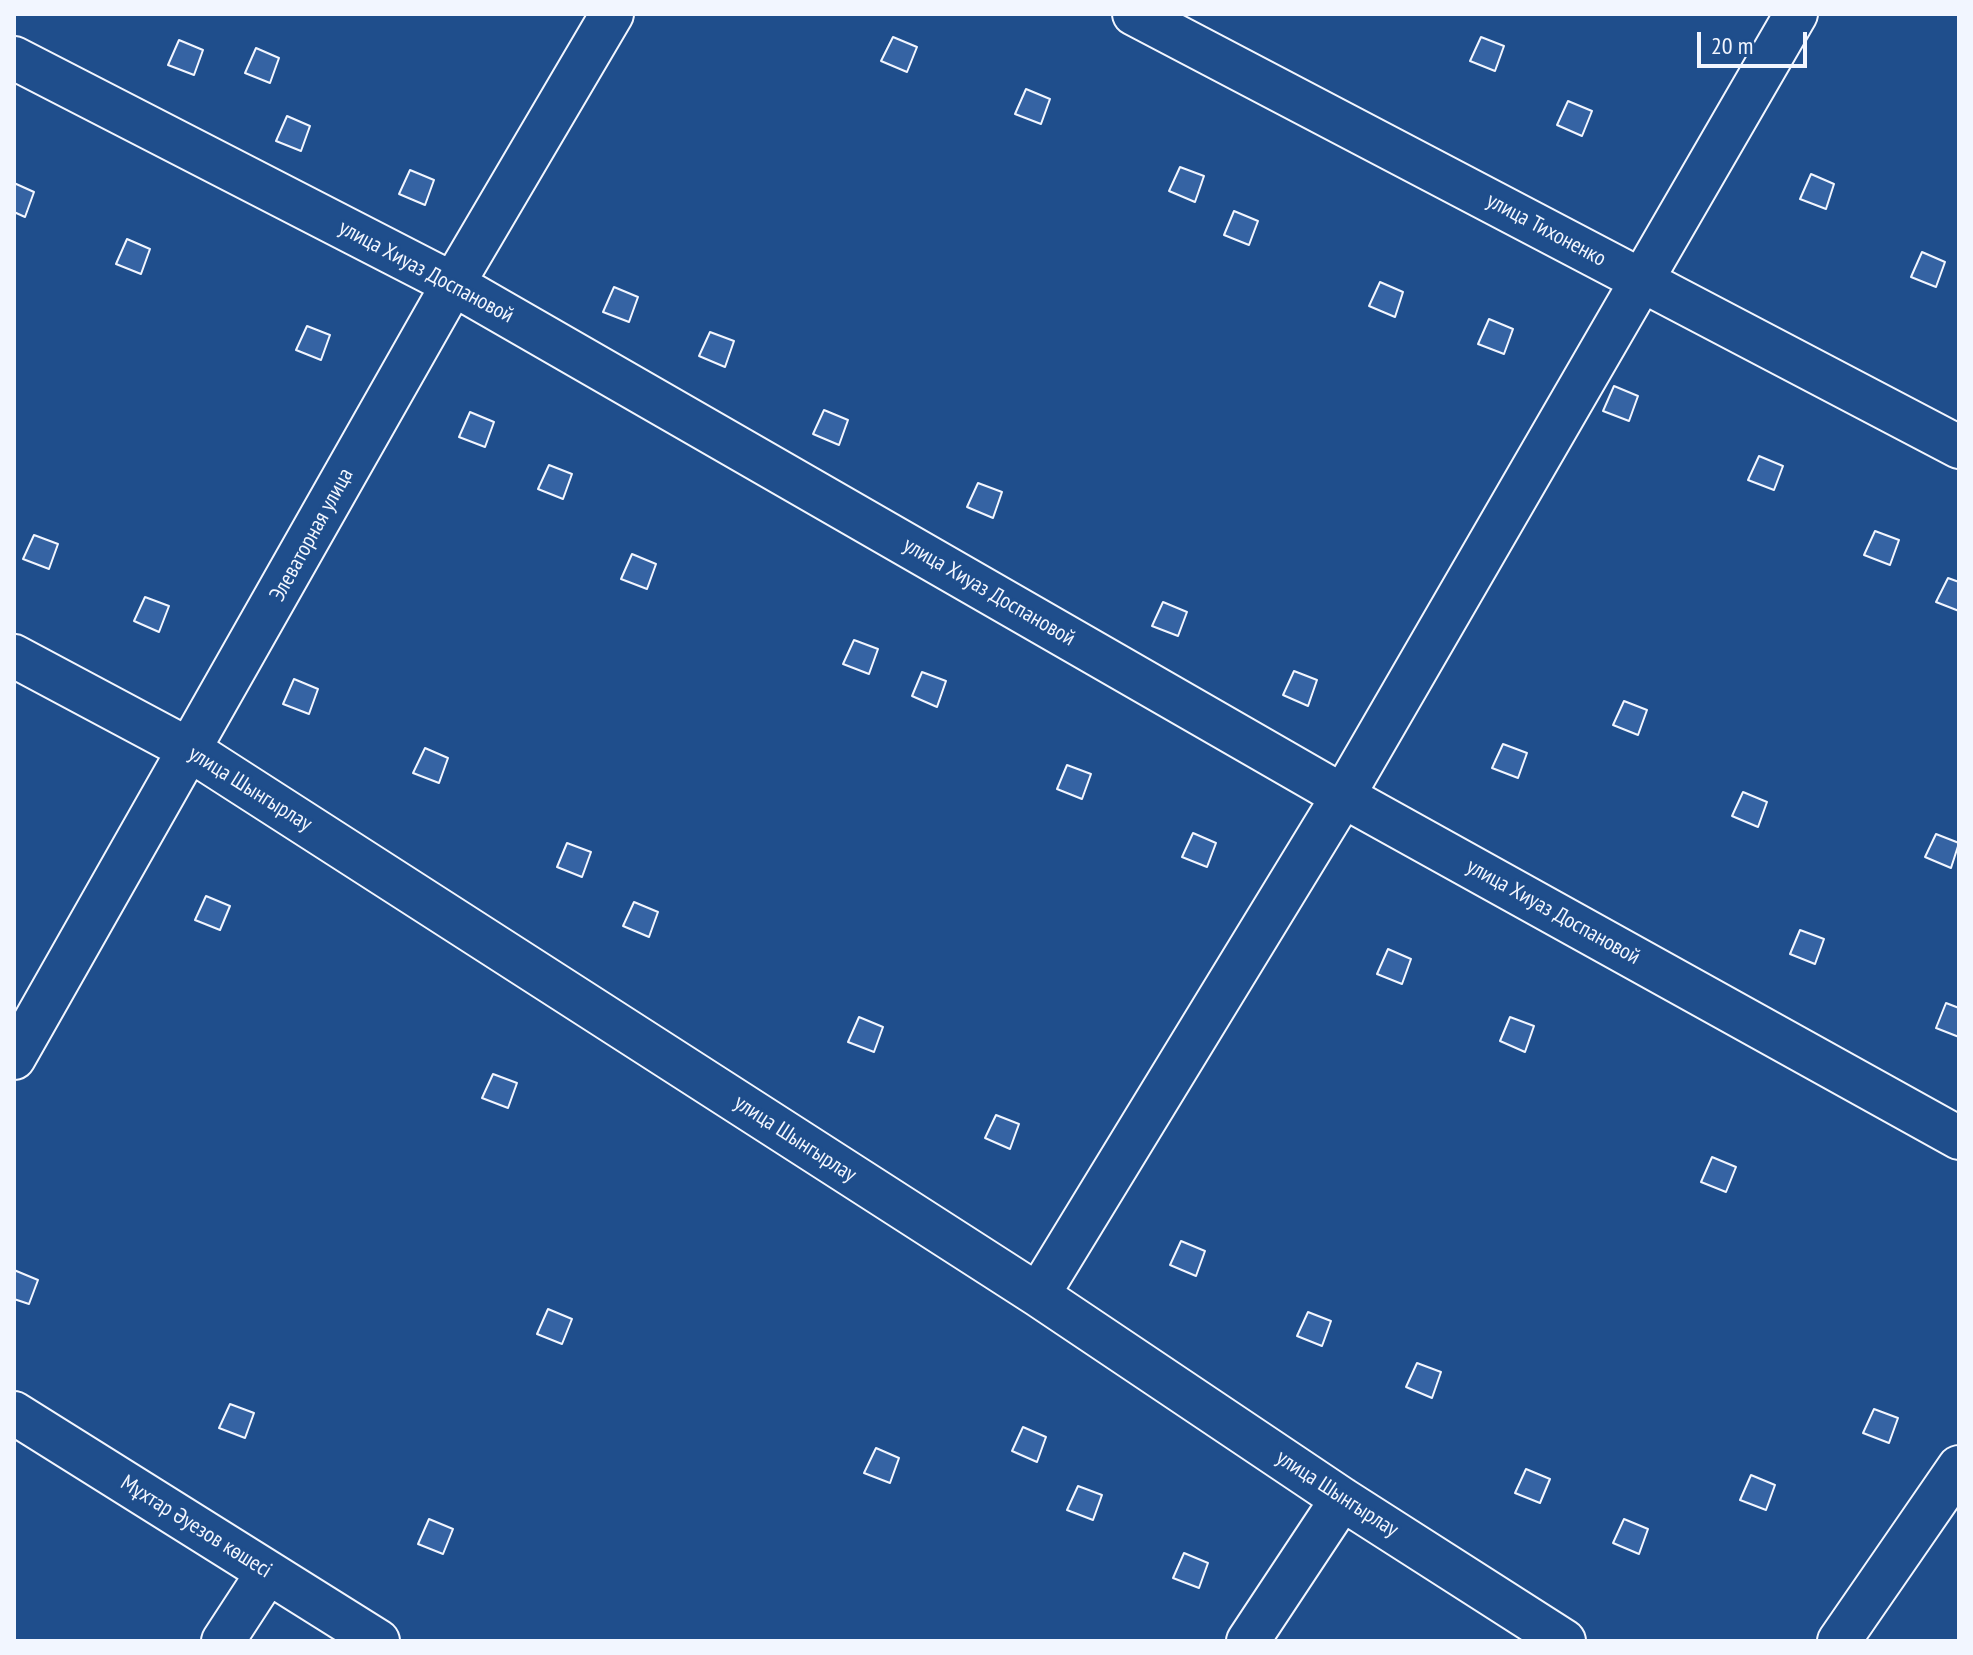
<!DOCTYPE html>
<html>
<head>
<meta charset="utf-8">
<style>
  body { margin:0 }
  #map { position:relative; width:1973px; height:1655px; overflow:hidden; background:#1f4e8c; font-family:"PT Sans Narrow",sans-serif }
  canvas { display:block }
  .frame { position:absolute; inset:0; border:16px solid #f2f6ff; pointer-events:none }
  .scale { position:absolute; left:1697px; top:32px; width:110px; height:36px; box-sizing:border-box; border:4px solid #f2f6ff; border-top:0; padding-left:10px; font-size:24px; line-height:28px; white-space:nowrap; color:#f2f6ff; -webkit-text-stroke:6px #1f4e8c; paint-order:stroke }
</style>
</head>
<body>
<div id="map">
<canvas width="1973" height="1655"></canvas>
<div class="frame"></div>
<div class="scale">20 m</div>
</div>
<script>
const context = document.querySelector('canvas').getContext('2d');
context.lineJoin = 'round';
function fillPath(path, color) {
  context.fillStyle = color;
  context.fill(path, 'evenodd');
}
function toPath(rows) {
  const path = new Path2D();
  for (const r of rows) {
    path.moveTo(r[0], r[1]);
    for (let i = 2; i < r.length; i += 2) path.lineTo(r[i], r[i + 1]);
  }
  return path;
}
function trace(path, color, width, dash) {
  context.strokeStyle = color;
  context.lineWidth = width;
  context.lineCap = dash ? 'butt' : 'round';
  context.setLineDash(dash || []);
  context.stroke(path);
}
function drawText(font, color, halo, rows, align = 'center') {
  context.font = font + ' "PT Sans Narrow",sans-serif';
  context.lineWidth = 6;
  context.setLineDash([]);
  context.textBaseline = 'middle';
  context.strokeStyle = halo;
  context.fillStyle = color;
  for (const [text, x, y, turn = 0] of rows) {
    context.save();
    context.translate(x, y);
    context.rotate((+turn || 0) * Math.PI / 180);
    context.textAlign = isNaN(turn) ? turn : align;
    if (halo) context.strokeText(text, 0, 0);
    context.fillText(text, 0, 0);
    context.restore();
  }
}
const building = toPath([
  [893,37,917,47,907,72,881,61,893,37],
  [1481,37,1504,46,1495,71,1470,61,1481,37],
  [179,40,203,50,194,75,168,65,179,40],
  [256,48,279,58,270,83,245,73,256,48],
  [1026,89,1050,99,1041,124,1015,114,1026,89],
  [1568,101,1592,111,1582,136,1557,125,1568,101],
  [287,116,310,126,301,151,276,141,287,116],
  [1180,167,1204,176,1195,202,1169,191,1180,167],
  [410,170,434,180,425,205,399,194,410,170],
  [1811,174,1834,184,1826,209,1800,199,1811,174],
  [14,183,34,192,25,217,14,212,14,183],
  [1234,211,1258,221,1249,245,1224,235,1234,211],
  [127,239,150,249,141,274,116,264,127,239],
  [1922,252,1945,262,1936,287,1911,277,1922,252],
  [1380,282,1403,292,1395,317,1369,306,1380,282],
  [614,287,638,297,629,322,603,312,614,287],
  [1489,319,1513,329,1504,354,1478,344,1489,319],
  [307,326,330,335,321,360,296,350,307,326],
  [710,332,734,341,725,367,699,356,710,332],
  [1614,386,1638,396,1629,421,1603,411,1614,386],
  [824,410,848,420,839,445,813,434,824,410],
  [470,412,494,422,485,447,459,437,470,412],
  [1759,456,1783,466,1774,490,1748,480,1759,456],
  [549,465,572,474,563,499,538,489,549,465],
  [978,483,1002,492,993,518,967,507,978,483],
  [1875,531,1899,540,1890,565,1864,555,1875,531],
  [34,535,58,544,49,569,23,559,34,535],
  [632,554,656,564,647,589,621,579,632,554],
  [1948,578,1959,582,1959,611,1936,602,1948,578],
  [145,597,169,606,159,632,134,621,145,597],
  [1163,602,1187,612,1178,636,1152,626,1163,602],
  [854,640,878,649,869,674,843,664,854,640],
  [1294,671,1317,680,1308,706,1283,695,1294,671],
  [922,672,946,681,937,707,912,696,922,672],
  [294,679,318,689,309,714,283,704,294,679],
  [1624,701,1647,710,1638,735,1613,725,1624,701],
  [1503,744,1527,753,1518,778,1492,768,1503,744],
  [425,748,448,758,439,783,413,773,425,748],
  [1067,765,1091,774,1082,799,1057,789,1067,765],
  [1743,792,1767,802,1758,827,1732,816,1743,792],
  [1193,833,1216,843,1207,867,1182,857,1193,833],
  [1936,834,1959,843,1951,868,1925,857,1936,834],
  [567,843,591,852,582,877,557,867,567,843],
  [206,896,230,906,220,930,195,920,206,896],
  [634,902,658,912,649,937,623,926,634,902],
  [1800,930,1824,939,1815,964,1790,954,1800,930],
  [1388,949,1411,959,1402,984,1377,974,1388,949],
  [1946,1003,1959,1008,1959,1037,1936,1028,1946,1003],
  [859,1017,883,1027,874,1052,848,1042,859,1017],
  [1510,1017,1534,1026,1525,1052,1500,1041,1510,1017],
  [493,1074,517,1083,508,1108,482,1098,493,1074],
  [996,1115,1019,1124,1010,1149,985,1138,996,1115],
  [1712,1157,1736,1167,1726,1192,1701,1182,1712,1157],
  [1181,1241,1205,1251,1196,1276,1170,1265,1181,1241],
  [14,1270,38,1280,29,1304,14,1299,14,1270],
  [548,1309,572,1319,562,1344,537,1334,548,1309],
  [1308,1312,1331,1321,1322,1346,1297,1336,1308,1312],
  [1417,1363,1441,1372,1432,1398,1406,1387,1417,1363],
  [230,1404,254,1413,245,1438,219,1428,230,1404],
  [1874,1409,1898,1418,1889,1443,1863,1433,1874,1409],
  [1023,1427,1046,1437,1037,1462,1012,1451,1023,1427],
  [876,1448,899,1458,890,1483,864,1473,876,1448],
  [1526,1469,1550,1479,1540,1503,1515,1493,1526,1469],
  [1751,1475,1775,1485,1766,1510,1740,1500,1751,1475],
  [1078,1486,1102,1495,1093,1520,1067,1510,1078,1486],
  [429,1519,453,1529,443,1554,418,1544,429,1519],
  [1624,1519,1648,1529,1639,1554,1613,1543,1624,1519],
  [1184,1553,1208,1563,1199,1588,1173,1578,1184,1553]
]);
fillPath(building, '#3563a3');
trace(building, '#f2f6ff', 2);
const minor = toPath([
  [1134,14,1959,447],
  [14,58,453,284,1343,796,1959,1138],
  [14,656,190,750,1038,1295,1342,1499,1564,1641],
  [14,1058,453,284,612,14],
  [1038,1295,1343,796,1796,14],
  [14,1413,378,1641],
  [223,1641,268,1572],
  [1248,1641,1342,1499],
  [1839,1641,1959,1467]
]);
trace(minor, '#f2f6ff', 46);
trace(minor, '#1f4e8c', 42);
drawText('22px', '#f2f6ff', '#1f4e8c', [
  ["улица Тихоненко",1546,230,28],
  ["улица Хиуаз Доспановой",426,272,28],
  ["Элеваторная улица",312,535,-61],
  ["улица Хиуаз Доспановой",989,592,30],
  ["улица Шынгырлау",250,789,32],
  ["улица Хиуаз Доспановой",1553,912,29],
  ["улица Шынгырлау",795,1139,33],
  ["улица Шынгырлау",1337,1494,33],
  ["Мұхтар Әуезов көшесі",196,1527,32]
]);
</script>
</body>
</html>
